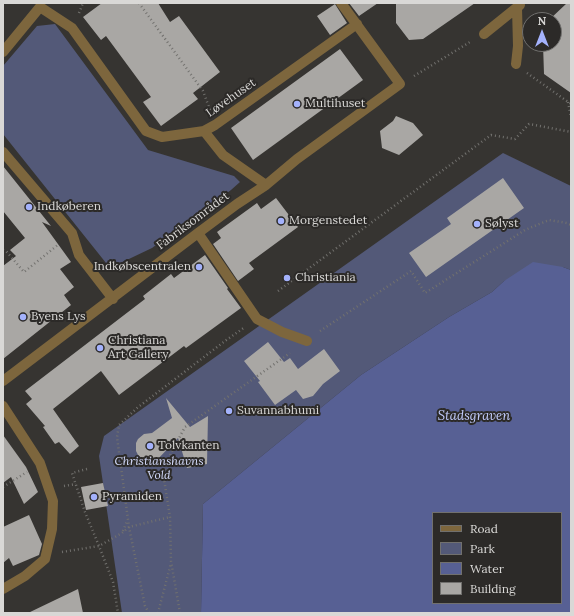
<!DOCTYPE html>
<html>
<head>
<meta charset="utf-8">
<style>
  body { margin:0 }
  #map { position:relative; width:574px; height:616px; overflow:hidden; background:#363431; font-family:Lora,serif }
  canvas { display:block }
  .frame { position:absolute; inset:0; border:4px solid #d9d8d6; pointer-events:none }
  .legend { position:absolute; left:432px; top:512px; width:130px; height:92px; box-sizing:border-box; background:#2c2a28; border:1px solid #71706e; margin:0; padding:5px 7px; list-style:none; font-size:12px; color:#d9d8d6 }
  .legend li { display:flex; align-items:center; gap:8px; height:20px }
  .legend b { width:20px; border:1px solid #71706e }
  .north { position:absolute; left:522px; top:12px; width:40px; height:40px; box-sizing:border-box; background:#2c2a28; border:1px solid #71706e; border-radius:50%; rotate:0deg; font-size:11px; font-weight:700; line-height:16px; text-align:center; color:#d9d8d6 }
  .north::after { content:''; display:block; margin:auto; width:14px; height:18px; background:#a4b2fc; clip-path:polygon(50% 0,100% 100%,50% 72%,0 100%) }
</style>
</head>
<body>
<div id="map">
<canvas width="574" height="616"></canvas>
<div class="frame"></div>
<ul class="legend">
<li><b style="height:5px;background:#7d663d"></b>Road</li>
<li><b style="height:11px;background:#535978"></b>Park</li>
<li><b style="height:11px;background:#576094"></b>Water</li>
<li><b style="height:11px;background:#a9a7a4"></b>Building</li>
</ul>
<div class="north">N</div>
</div>
<script>
const context = document.querySelector('canvas').getContext('2d');
context.lineJoin = 'round';
function fillPath(path, color) {
  context.fillStyle = color;
  context.fill(path, 'evenodd');
}
function toPath(rows) {
  const path = new Path2D();
  for (const r of rows) {
    path.moveTo(r[0], r[1]);
    for (let i = 2; i < r.length; i += 2) path.lineTo(r[i], r[i + 1]);
  }
  return path;
}
function trace(path, color, width, dash) {
  context.strokeStyle = color;
  context.lineWidth = width;
  context.lineCap = dash ? 'butt' : 'round';
  context.setLineDash(dash || []);
  context.stroke(path);
}
function drawText(font, color, halo, rows, align = 'center') {
  context.font = font + ' Lora,serif';
  context.lineWidth = 4;
  context.setLineDash([]);
  context.textBaseline = 'middle';
  context.strokeStyle = halo;
  context.fillStyle = color;
  for (const [text, x, y, turn = 0] of rows) {
    context.save();
    context.translate(x, y);
    context.rotate((+turn || 0) * Math.PI / 180);
    context.textAlign = isNaN(turn) ? turn : align;
    if (halo) context.strokeText(text, 0, 0);
    context.fillText(text, 0, 0);
    context.restore();
  }
}
fillPath(toPath([
  [55,24,148,150,234,176,240,182,231,190,152,248,110,268,3,134,3,66,37,26],
  [503,153,571,186,571,270,563,267,504,281,492,292,449,317,361,375,203,504,201,613,122,613,99,456,104,436]
]), '#535978');
fillPath(toPath([
  [533,262,563,267,571,270,571,613,201,613,203,504,361,375,449,317,492,292,504,281],
  [433,513,561,513,561,603,433,603]
]), '#576094');
fillPath(toPath([
  [102,3,158,3,170,22,179,16,220,72,193,93,198,99,161,126,143,102,151,97,106,36,101,40,83,17],
  [349,3,378,3,359,16],
  [396,3,475,3,423,39,409,40,396,23],
  [567,3,571,3,571,93,544,74,543,44,554,44,554,20,549,20],
  [335,4,347,23,330,35,317,16],
  [340,49,363,80,253,160,231,128],
  [396,116,413,123,423,135,399,155,382,148,380,131,393,121],
  [3,166,51,226,42,222,71,262,60,269,74,287,64,295,71,305,3,359,3,266,16,256,10,250,25,238,3,211],
  [503,178,524,208,426,277,409,253,451,224,447,218],
  [276,198,298,227,249,263,254,269,238,281,213,244,221,238,217,232,257,203,261,209],
  [205,255,228,288,227,289,241,308,186,348,184,346,119,395,101,371,53,409,79,446,70,454,59,442,55,444,43,427,45,426,26,404,32,399,25,391,145,299,143,296,171,274,174,278],
  [268,342,284,362,290,358,298,369,324,349,340,371,323,384,313,396,303,399,296,390,275,405,258,382,260,381,244,361],
  [166,398,190,427,208,416,207,464,187,468,178,438,156,461,152,462,145,461,138,455,136,451,136,443,138,439,144,434,152,433,172,418],
  [3,435,26,467,38,492,24,504,11,477,3,483],
  [103,483,108,506,86,510,81,487],
  [29,515,42,544,39,555,13,566,9,558,3,563,3,527],
  [78,589,83,613,28,613]
]), '#a9a7a4');
trace(toPath([
  [139,3,203,91,210,110],
  [79,13,83,3],
  [534,48,543,50],
  [527,73,571,104],
  [414,76,470,42],
  [568,102,571,117],
  [3,250,6,251,24,272,59,244],
  [278,291,491,135,515,139,529,124,571,132],
  [320,331,411,271,425,293,525,230,549,220,567,223,571,225],
  [87,469,72,473,85,512,99,546,122,533,129,527,170,517],
  [64,486,76,484],
  [3,487,27,472],
  [123,531,127,521],
  [62,552,99,546,113,582,118,613],
  [149,613,145,606,129,527,117,437,119,425,137,408,225,341,245,327],
  [158,613,171,563],
  [180,613,171,561,170,517,164,479,170,455,185,427,290,353]
]), '#72716e', 2.5, [1, 3]);
trace(toPath([
  [484,34,520,5],
  [3,52,40,7,72,28,146,131,162,137,204,131,215,125,357,24],
  [516,64,518,46,517,8],
  [204,131,223,155,266,185],
  [3,152,72,233,79,255,113,299],
  [198,233,257,319,282,332,307,341],
  [3,381,198,233,237,204,266,185,297,159,400,84,341,3],
  [3,406,40,463,53,501,52,529,45,559,25,576,3,589]
]), '#7d663d', 10);
for (const [x, y, r, color] of [
  [297,104,4,"#a4b2fc"],
  [29,207,4,"#a4b2fc"],
  [281,221,4,"#a4b2fc"],
  [477,224,4,"#a4b2fc"],
  [199,267,4,"#a4b2fc"],
  [287,278,4,"#a4b2fc"],
  [23,317,4,"#a4b2fc"],
  [100,348,4,"#a4b2fc"],
  [229,411,4,"#a4b2fc"],
  [150,446,4,"#a4b2fc"],
  [94,497,4,"#a4b2fc"]
]) {
  const dot = new Path2D();
  dot.arc(x, y, r, 0, 2 * Math.PI);
  context.fillStyle = color;
  context.fill(dot);
  trace(dot, '#2c2a28', 1.5);
}
drawText('12px', '#d9d8d6', '#2c2a28', [
  ["Løvehuset",231,98,-35],
  ["Fabriksområdet",193,221,-37]
]);
drawText('12px', '#d9d8d6', '#2c2a28', [
  ["Multihuset",305,104],
  ["Indkøberen",37,207],
  ["Morgenstedet",289,221],
  ["Sølyst",485,224],
  ["Indkøbscentralen",191,267,"right"],
  ["Christiania",295,278],
  ["Byens Lys",31,317],
  ["Christiana",108,341],
  ["Art Gallery",108,355],
  ["Suvannabhumi",237,411],
  ["Tolvkanten",158,446],
  ["Pyramiden",102,497]
], 'left');
drawText('italic 12px', '#d4dbfc', '#2c2a28', [
  ["Christianshavns",159,462],
  ["Vold",159,476]
]);
drawText('italic 13px', '#c3cdfe', '#2c2a28', [
  ["Stadsgraven",474,416]
]);
</script>
</body>
</html>
